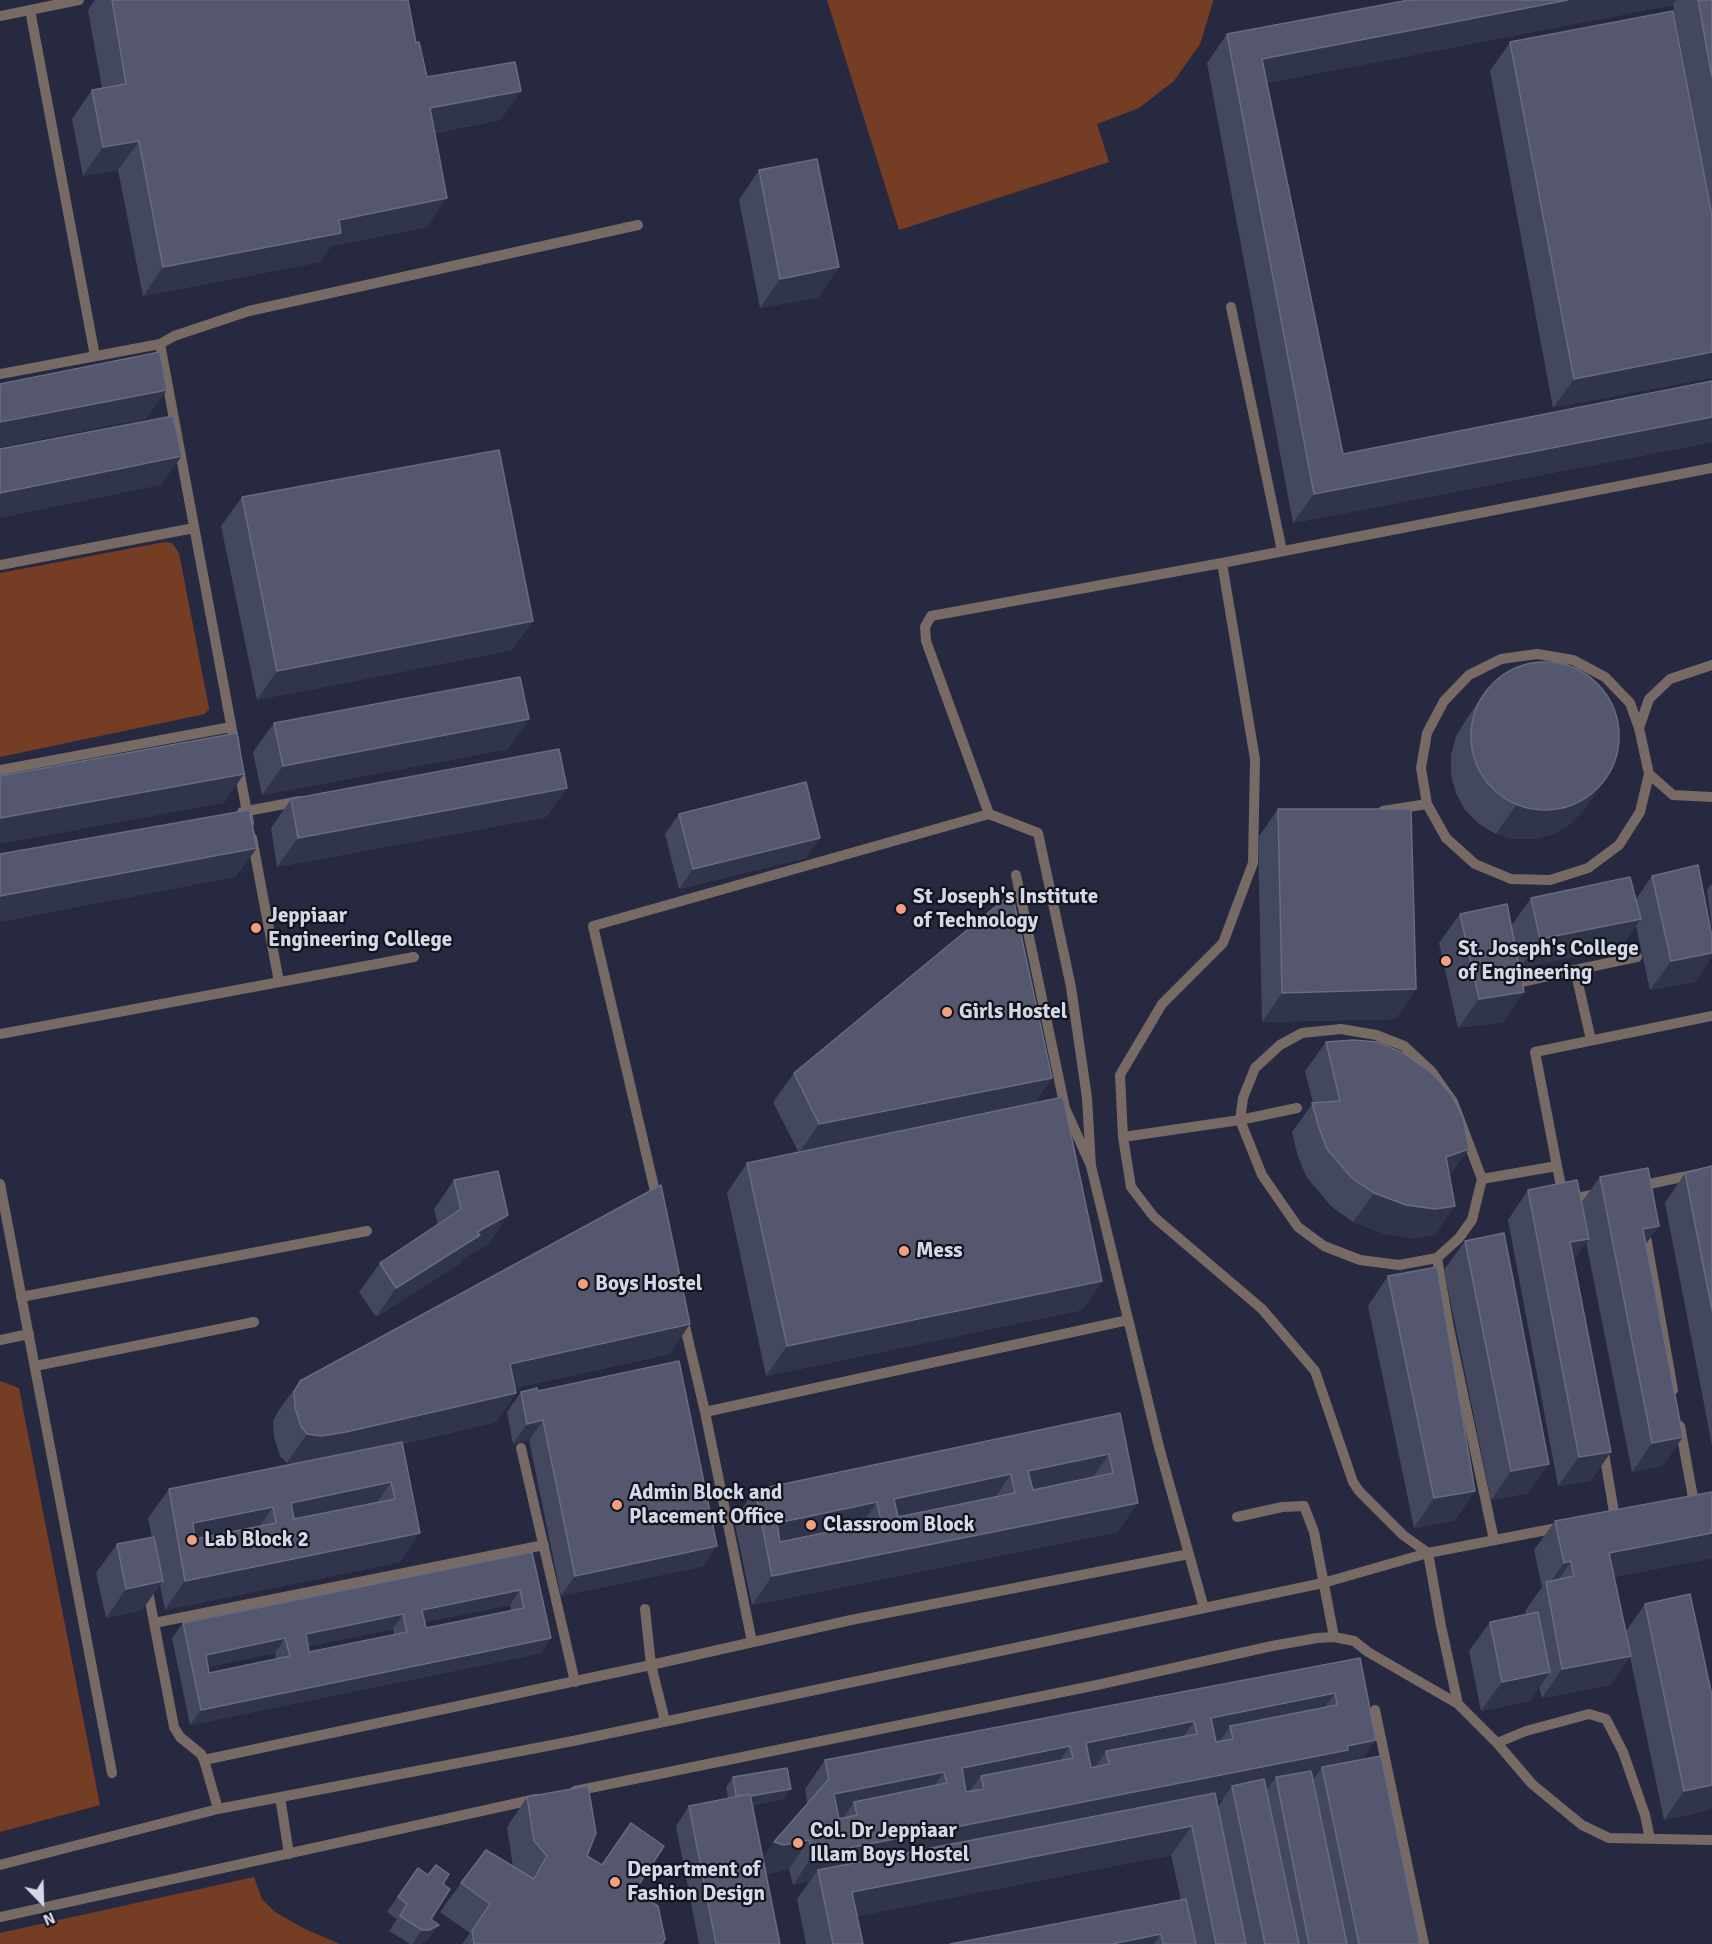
<!DOCTYPE html>
<html>
<head>
<meta charset="utf-8">
<style>
  body { margin:0 }
  #map { position:relative; width:1712px; height:1944px; overflow:hidden; background:#262940; font-family:Signika,sans-serif }
  canvas { display:block }
  .north { position:absolute; left:12px; top:1872px; width:60px; height:60px; -webkit-text-stroke:4px #11131d; paint-order:stroke; rotate:157deg; font-size:16px; font-weight:700; line-height:24px; text-align:center; color:#d5d8e7 }
  .north::after { content:''; display:block; margin:auto; width:21px; height:27px; background:#d5d8e7; clip-path:polygon(50% 0,100% 100%,50% 72%,0 100%) }
</style>
</head>
<body>
<div id="map">
<canvas width="1712" height="1944"></canvas>
<div class="north">N</div>
</div>
<script>
const context = document.querySelector('canvas').getContext('2d');
context.lineJoin = 'round';
function fillPath(path, color) {
  context.fillStyle = color;
  context.fill(path, 'evenodd');
}
function toPath(rows) {
  const path = new Path2D();
  for (const r of rows) {
    if (r.length === 3) {
      path.moveTo(r[0] + r[2], r[1]);
      path.arc(r[0], r[1], r[2], 0, 2 * Math.PI);
      continue;
    }
    path.moveTo(r[0], r[1]);
    for (let i = 2; i < r.length; i += 2) path.lineTo(r[i], r[i + 1]);
  }
  return path;
}
function trace(path, color, width, dash) {
  context.strokeStyle = color;
  context.lineWidth = width;
  context.lineCap = dash ? 'butt' : 'round';
  context.setLineDash(dash || []);
  context.stroke(path);
}
function drawText(font, color, halo, rows, align = 'center') {
  context.font = font + ' Signika,sans-serif';
  context.lineWidth = 4.5;
  context.setLineDash([]);
  context.textBaseline = 'middle';
  context.strokeStyle = halo;
  context.fillStyle = color;
  for (const [text, x, y, turn = 0] of rows) {
    context.save();
    context.translate(x, y);
    context.rotate((+turn || 0) * Math.PI / 180);
    context.textAlign = isNaN(turn) ? turn : align;
    if (halo) context.strokeText(text, 0, 0);
    context.fillText(text, 0, 0);
    context.restore();
  }
}
fillPath(toPath([
  [827,0,1213,0,1213,2,1200,44,1174,81,1139,108,1097,124,1109,162,899,230],
  [165,542,172,543,179,553,208,703,209,709,205,714,0,757,0,573],
  [0,1381,19,1388,100,1805,0,1832],
  [254,1877,262,1899,275,1912,305,1929,340,1944,0,1944,0,1933]
]), '#763d25');
trace(toPath([
  [30,10,95,356],
  [0,16,79,0],
  [1231,307,1282,551],
  [160,344,235,746],
  [0,374,160,344,174,336,249,311,638,225],
  [1222,563,1255,759,1253,863,1223,943,1162,1004,1120,1075,1123,1137,1131,1187,1154,1217,1262,1309,1315,1371,1353,1482,1359,1491,1403,1535,1428,1553,1441,1626,1458,1704],
  [0,565,194,528],
  [1712,665,1670,679,1649,699,1639,728,1649,774,1673,795,1712,797],
  [1639,728,1630,703,1605,677,1573,660,1537,654,1501,659,1469,675,1444,701,1427,733,1421,768,1427,804,1446,838,1475,864,1511,879,1550,880,1588,868,1619,845,1640,812,1649,774],
  [238,764,249,823],
  [0,770,231,727],
  [1383,811,1427,804],
  [242,812,300,801],
  [989,814,926,641,925,627,931,616,1222,563,1712,468],
  [252,838,279,982],
  [1016,875,1065,1108,1091,1166,1159,1447,1204,1608],
  [1508,985,1575,970],
  [1341,1029,1376,1035,1404,1046,1431,1071,1453,1102,1482,1179,1472,1220,1459,1238,1437,1258,1399,1265,1360,1260,1324,1246,1298,1227,1262,1175,1240,1120,1243,1098,1255,1068,1280,1045,1302,1033,1341,1029],
  [0,1034,414,957],
  [1591,1040,1575,970,1637,957],
  [1123,1137,1240,1120,1297,1108],
  [1557,1166,1564,1201,1600,1193],
  [1482,1179,1557,1166,1535,1052,1712,1016],
  [0,1184,112,1773],
  [1639,1186,1712,1171],
  [657,1200,593,926,989,814,1038,833,1071,987,1087,1098,1091,1166],
  [1645,1231,1673,1390],
  [1437,1258,1449,1328,1494,1540],
  [21,1297,367,1231],
  [683,1318,705,1412,752,1642],
  [0,1340,29,1334],
  [35,1366,254,1322],
  [705,1412,1128,1320],
  [1680,1426,1694,1503],
  [1603,1447,1615,1518],
  [521,1448,575,1682],
  [1237,1517,1282,1507,1304,1506,1314,1532,1334,1637],
  [147,1586,174,1727,180,1737,201,1754,204,1760,218,1809],
  [645,1609,651,1665,665,1721],
  [154,1623,544,1545],
  [1375,1710,1424,1944],
  [1497,1743,1526,1731,1589,1714,1606,1719,1623,1752,1645,1815,1650,1839],
  [204,1760,651,1665,851,1620,1189,1554],
  [575,1791,1097,1685,1272,1646,1317,1638,1334,1637,1354,1641,1368,1652,1458,1704,1497,1743,1532,1784,1582,1825,1609,1838,1712,1840],
  [280,1797,289,1854],
  [0,1865,218,1809,573,1741,1323,1583,1428,1553,1562,1527],
  [0,1917,536,1799]
]), '#776a65', 10);
fillPath(toPath([
  [95,0,408,0,416,43,427,77,521,91,500,120,434,133,427,227,331,246,320,262,143,296,118,170,83,176,72,119,92,90,102,88,88,10],
  [1409,0,1712,0,1712,214,1673,5,1267,83,1343,454,1712,381,1712,442,1293,523,1207,63,1227,34],
  [1510,42,1712,216,1553,408,1490,71],
  [759,170,819,297,760,308,739,200],
  [242,497,533,621,512,650,257,700,221,526],
  [1486,690,1604,781,1584,810,1570,824,1553,834,1534,839,1514,839,1496,834,1479,824,1465,810,1456,793,1451,775,1451,755,1456,736,1466,720],
  [274,723,508,749,262,795,253,752],
  [567,788,546,817,277,867,271,828,291,799],
  [1278,809,1396,1019,1262,1022,1258,838],
  [679,814,806,858,679,889,665,834],
  [1652,876,1695,982,1650,990,1636,926,1620,948,1520,968,1503,1022,1458,1028,1439,943,1460,914,1511,926,1531,898,1636,899],
  [1712,883,1712,928,1707,890],
  [1326,1042,1450,1176,1435,1235,1414,1238,1385,1234,1353,1222,1332,1207,1307,1178,1298,1157,1292,1132,1313,1103,1305,1071],
  [794,1073,1052,1078,1034,1103,1102,1281,1082,1310,766,1376,727,1193,747,1163,799,1153,773,1102],
  [1712,1166,1712,1445,1665,1203,1685,1173],
  [1600,1177,1646,1244,1683,1437,1662,1466,1632,1472,1586,1242,1573,1261,1591,1481,1558,1486,1508,1220,1528,1190,1581,1203],
  [454,1180,508,1215,488,1244,464,1258,459,1264,376,1317,359,1292,380,1263,438,1225,434,1209],
  [1465,1241,1528,1493,1491,1500,1444,1270],
  [1388,1276,1475,1491,1455,1520,1414,1528,1368,1306],
  [670,1354,515,1388,516,1393,496,1422,402,1444,400,1562,165,1610,160,1585,142,1610,106,1618,96,1573,117,1544,152,1538,148,1518,169,1489,293,1464,287,1463,280,1456,274,1437,273,1421,279,1410,300,1381],
  [521,1392,704,1566,561,1596,529,1440,513,1444,507,1412],
  [1120,1413,1138,1503,1117,1532,752,1605,734,1520,755,1490],
  [1712,1492,1712,1558,1614,1577,1626,1631,1645,1604,1709,1810,1664,1820,1630,1657,1610,1685,1542,1698,1539,1687,1530,1701,1481,1711,1469,1651,1490,1622,1526,1615,1525,1611,1542,1587,1534,1550,1555,1521],
  [532,1552,541,1653,190,1725,172,1638,183,1623],
  [510,1605,511,1610,426,1628,425,1622],
  [393,1629,394,1635,309,1652,308,1646],
  [275,1653,276,1659,209,1673,208,1667],
  [1360,1658,1362,1760,1420,1944,950,1944,1181,1900,1171,1855,857,1916,863,1944,806,1944,797,1899,810,1881,793,1885,789,1869,766,1874,780,1944,699,1944,676,1826,689,1806,728,1798,726,1787,733,1777,784,1799,753,1805,763,1858,774,1842,807,1803,805,1789,825,1760],
  [1223,1799,1218,1806,1217,1801],
  [527,1797,587,1856,634,1892,662,1944,462,1944,470,1933,440,1912,461,1883,513,1867,507,1827],
  [418,1868,443,1884,431,1919,439,1925,428,1940,421,1944,410,1944,389,1931,397,1919,387,1912]
]), '#44485e');
fillPath(toPath([
  [1568,0,1676,0,1673,5,1242,88,1262,59],
  [521,91,500,120,409,137,430,108],
  [139,141,118,170,83,176,103,147],
  [447,198,427,227,331,246,320,262,143,296,163,267,339,220],
  [839,267,819,297,760,308,780,279],
  [1712,352,1712,378,1553,408,1574,379],
  [167,390,146,419,0,447,0,422],
  [1712,417,1712,442,1293,523,1314,494],
  [182,456,161,485,0,518,0,493],
  [533,621,512,650,257,700,277,671],
  [529,719,508,749,262,795,283,766],
  [244,774,224,803,0,844,0,818],
  [1604,781,1584,810,1570,824,1553,834,1534,839,1514,839,1496,834,1516,805],
  [567,788,546,817,277,867,298,838],
  [820,838,806,858,679,889,693,869],
  [257,848,236,877,0,922,0,896],
  [1641,919,1620,948,1520,968,1540,939],
  [1712,953,1712,957,1695,982,1650,990,1671,961],
  [1416,989,1396,1019,1262,1022,1282,993],
  [1524,992,1503,1022,1458,1028,1479,999],
  [1052,1078,1032,1107,799,1153,819,1124],
  [1469,1149,1448,1178,1446,1157],
  [1374,1193,1455,1206,1435,1235,1414,1238,1385,1234,1353,1222],
  [508,1215,488,1244,464,1258,459,1264,376,1317,396,1288,477,1232],
  [1659,1226,1638,1255,1643,1229],
  [1589,1239,1568,1268,1570,1242],
  [1102,1281,1082,1310,766,1376,787,1346],
  [690,1324,670,1354,489,1394,510,1364],
  [516,1393,496,1422,326,1461,300,1465,287,1463,307,1434],
  [543,1420,529,1440,513,1444,527,1424],
  [1683,1437,1662,1466,1632,1472,1652,1443],
  [1611,1452,1591,1481,1558,1486,1579,1457],
  [1109,1454,1089,1483,1011,1499,1028,1471],
  [1549,1464,1528,1493,1491,1500,1511,1471],
  [1011,1474,991,1504,876,1527,894,1499],
  [391,1482,371,1511,270,1532,291,1503],
  [1475,1491,1455,1520,1414,1528,1434,1498],
  [877,1502,857,1531,767,1550,777,1523],
  [1138,1503,1117,1532,752,1605,772,1576],
  [273,1507,253,1536,180,1551,193,1523],
  [420,1533,400,1562,165,1610,185,1581],
  [1712,1533,1712,1558,1589,1582,1609,1553],
  [717,1546,704,1566,561,1596,575,1576],
  [1571,1561,1551,1591,1547,1587,1564,1563],
  [163,1581,142,1610,106,1618,126,1589],
  [520,1590,510,1605,411,1625,422,1610],
  [403,1614,393,1629,295,1649,306,1634],
  [285,1638,275,1653,195,1670,206,1655],
  [551,1638,541,1653,190,1725,201,1710],
  [1631,1656,1610,1685,1542,1698,1562,1669],
  [1550,1672,1530,1701,1481,1711,1502,1682],
  [1335,1693,1314,1722,1230,1726,1220,1741,1191,1747,1211,1718],
  [1194,1721,1174,1750,1106,1751,1096,1766,1066,1772,1086,1743],
  [1376,1740,1355,1769,1322,1767,1312,1782,1276,1777,1266,1791,1232,1786,1223,1799,819,1879,818,1870,810,1881,793,1885,813,1855],
  [1070,1746,1050,1775,981,1776,970,1791,941,1797,962,1768],
  [944,1772,924,1801,854,1802,844,1817,814,1823,834,1794],
  [1712,1785,1712,1806,1709,1810,1664,1820,1684,1791],
  [791,1789,784,1799,730,1809,737,1799],
  [1192,1826,1171,1855,832,1921,852,1892],
  [809,1840,789,1869,764,1874,754,1871,774,1842],
  [439,1925,428,1940,421,1944,412,1944,422,1930],
  [1161,1934,1154,1944,1112,1944]
]), '#31354c');
const building = toPath([
  [112,0,408,0,416,43,419,42,427,77,515,62,521,91,430,108,447,198,339,220,341,233,163,267,139,141,103,147,92,90,126,84,112,0],
  [1409,0,1568,0,1262,59,1343,454,1712,381,1712,417,1314,494,1227,34,1409,0],
  [1698,0,1712,0,1712,77,1698,0],
  [1673,11,1712,216,1712,352,1574,379,1510,42,1673,11],
  [817,159,839,267,780,279,759,170,817,159],
  [160,352,167,390,0,422,0,384,160,352],
  [173,416,182,456,0,493,0,449,173,416],
  [499,450,533,621,277,671,242,497,499,450],
  [1545,736,74],
  [520,677,529,719,283,766,274,723,520,677],
  [237,733,244,774,0,818,0,776,237,733],
  [559,749,567,788,298,838,291,799,559,749],
  [806,782,820,838,693,869,679,814,806,782],
  [1278,809,1411,809,1416,989,1282,993,1278,809],
  [249,810,257,848,0,896,0,854,249,810],
  [1698,865,1712,937,1712,953,1671,961,1652,876,1698,865],
  [1630,877,1641,919,1540,939,1531,898,1630,877],
  [1012,893,1052,1078,819,1124,794,1073,1012,893],
  [1507,904,1524,992,1479,999,1460,914,1507,904],
  [1353,1040,1378,1042,1403,1053,1433,1074,1452,1096,1463,1118,1469,1149,1446,1157,1455,1206,1435,1209,1406,1205,1374,1193,1352,1178,1327,1149,1319,1128,1312,1103,1340,1101,1326,1042,1353,1040],
  [1063,1097,1102,1281,787,1346,747,1163,1063,1097],
  [1712,1166,1712,1310,1685,1173,1712,1166],
  [1648,1168,1659,1226,1643,1229,1683,1437,1652,1443,1600,1177,1648,1168],
  [498,1171,508,1215,477,1232,480,1235,396,1288,380,1263,461,1209,454,1180,498,1171],
  [1577,1180,1589,1239,1570,1242,1611,1452,1579,1457,1528,1190,1577,1180],
  [661,1185,690,1324,510,1364,516,1393,346,1432,321,1436,307,1434,301,1426,295,1408,294,1392,300,1381,661,1185],
  [1504,1233,1549,1464,1511,1471,1465,1241,1504,1233],
  [1437,1267,1475,1491,1434,1498,1388,1276,1437,1267],
  [679,1361,717,1546,575,1576,543,1420,527,1424,521,1392,537,1388,538,1391,679,1361],
  [1120,1413,1138,1503,772,1576,755,1490,1120,1413],
  [1109,1454,1113,1473,1033,1490,1028,1471,1109,1454],
  [1011,1474,1015,1493,898,1517,894,1499,1011,1474],
  [877,1502,881,1521,780,1542,777,1523,877,1502],
  [402,1442,420,1533,185,1581,169,1489,402,1442],
  [391,1482,395,1499,294,1519,291,1503,391,1482],
  [273,1507,276,1523,195,1539,193,1523,273,1507],
  [1712,1492,1712,1533,1609,1553,1631,1656,1562,1669,1546,1582,1574,1576,1571,1561,1564,1563,1555,1521,1712,1492],
  [154,1537,163,1581,126,1589,117,1544,154,1537],
  [532,1552,551,1638,201,1710,183,1623,532,1552],
  [520,1590,524,1608,426,1628,422,1610,520,1590],
  [403,1614,407,1632,309,1652,306,1634,403,1614],
  [285,1638,290,1656,209,1673,206,1655,285,1638],
  [1690,1594,1712,1696,1712,1785,1684,1791,1645,1604,1690,1594],
  [1538,1612,1550,1672,1502,1682,1490,1622,1538,1612],
  [1360,1658,1376,1740,1347,1746,1348,1750,813,1855,809,1840,784,1845,774,1842,829,1779,825,1760,1360,1658],
  [1335,1693,1337,1705,1230,1726,1233,1739,1216,1742,1211,1718,1335,1693],
  [1194,1721,1197,1734,1106,1751,1109,1764,1091,1768,1086,1743,1194,1721],
  [1070,1746,1073,1758,981,1776,984,1789,966,1792,962,1768,1070,1746],
  [944,1772,947,1783,854,1802,857,1815,839,1819,834,1794,944,1772],
  [1381,1756,1420,1944,1359,1944,1322,1767,1381,1756],
  [787,1768,791,1789,751,1796,750,1794,736,1796,733,1777,787,1768],
  [1311,1771,1347,1944,1309,1944,1276,1777,1311,1771],
  [1264,1779,1299,1944,1265,1944,1232,1786,1264,1779],
  [588,1786,596,1833,587,1856,602,1865,631,1823,664,1846,634,1892,658,1906,665,1939,662,1944,474,1944,472,1931,490,1904,461,1883,486,1850,534,1879,547,1856,534,1841,527,1797,588,1786],
  [1215,1793,1246,1944,1216,1944,1192,1826,852,1892,863,1944,833,1944,818,1870,1215,1793],
  [750,1794,780,1944,716,1944,689,1806,750,1794],
  [436,1865,449,1874,443,1884,450,1889,431,1919,439,1925,429,1930,422,1930,400,1916,407,1904,398,1897,418,1868,428,1875,436,1865],
  [1186,1899,1196,1944,1163,1944,1161,1934,1112,1944,950,1944,1186,1899]
]);
fillPath(building, '#54576d');
trace(building, '#686c80', 1.5);
for (const [x, y, r, color] of [
  [901,909,6,"#f2a080"],
  [256,928,6,"#f2a080"],
  [1446,961,6,"#f2a080"],
  [947,1012,6,"#f2a080"],
  [904,1251,6,"#f2a080"],
  [583,1284,6,"#f2a080"],
  [617,1505,6,"#f2a080"],
  [811,1525,6,"#f2a080"],
  [192,1540,6,"#f2a080"],
  [798,1843,6,"#f2a080"],
  [615,1882,6,"#f2a080"]
]) {
  const dot = new Path2D();
  dot.arc(x, y, r, 0, 2 * Math.PI);
  context.fillStyle = color;
  context.fill(dot);
  trace(dot, '#11131d', 2);
}
drawText('bold 21px', '#d5d8e7', '#11131d', [
  ["St Joseph's Institute",913,897],
  ["of Technology",913,921],
  ["Jeppiaar",268,916],
  ["Engineering College",268,940],
  ["St. Joseph's College",1458,949],
  ["of Engineering",1458,973],
  ["Girls Hostel",959,1012],
  ["Mess",916,1251],
  ["Boys Hostel",595,1284],
  ["Admin Block and",629,1493],
  ["Placement Office",629,1517],
  ["Classroom Block",823,1525],
  ["Lab Block 2",204,1540],
  ["Col. Dr Jeppiaar",810,1831],
  ["Illam Boys Hostel",810,1855],
  ["Department of",627,1870],
  ["Fashion Design",627,1894]
], 'left');
</script>
</body>
</html>
